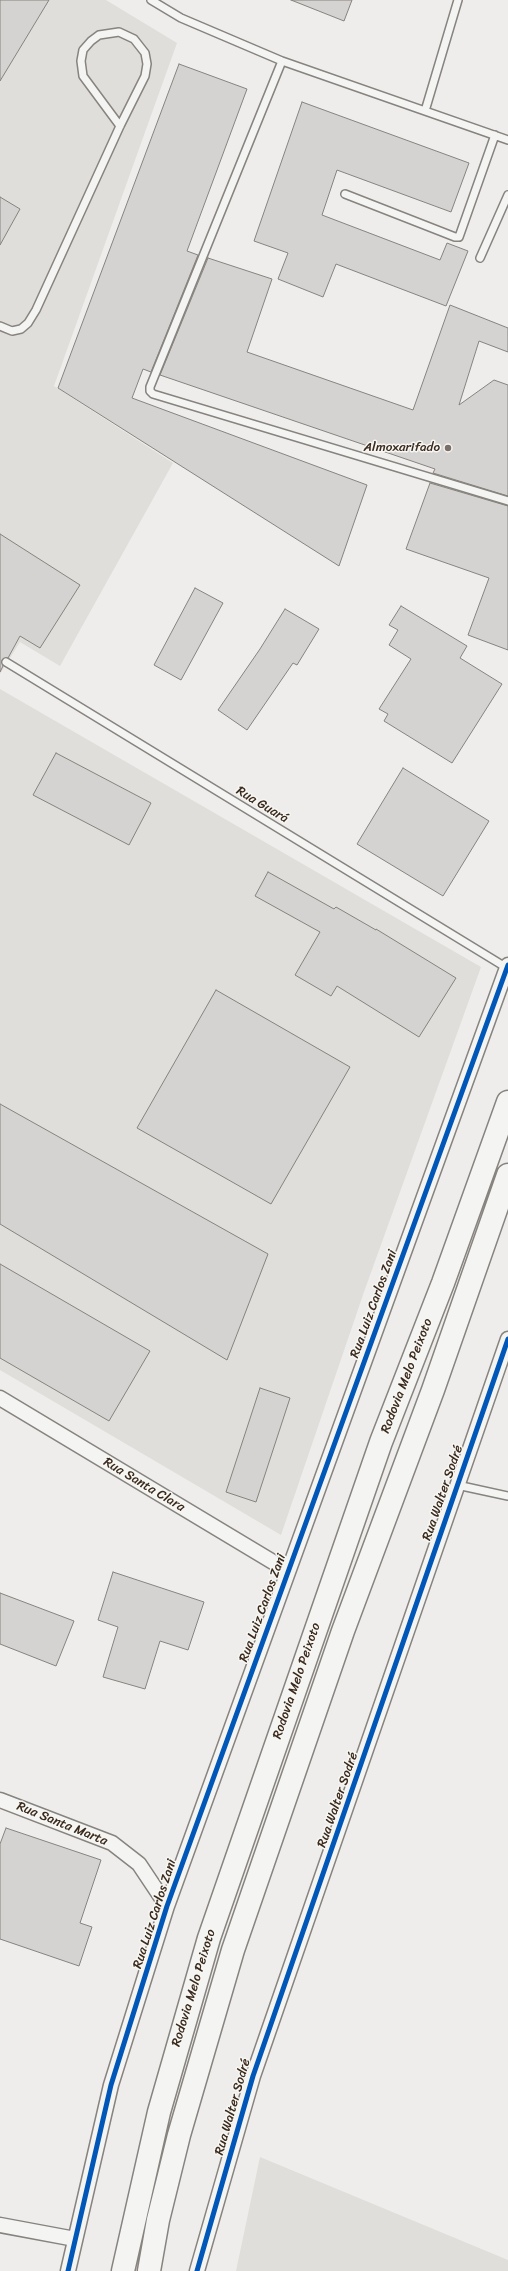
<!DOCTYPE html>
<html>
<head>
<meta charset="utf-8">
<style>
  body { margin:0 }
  canvas { display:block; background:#eeedeb }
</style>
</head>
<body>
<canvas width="508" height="2271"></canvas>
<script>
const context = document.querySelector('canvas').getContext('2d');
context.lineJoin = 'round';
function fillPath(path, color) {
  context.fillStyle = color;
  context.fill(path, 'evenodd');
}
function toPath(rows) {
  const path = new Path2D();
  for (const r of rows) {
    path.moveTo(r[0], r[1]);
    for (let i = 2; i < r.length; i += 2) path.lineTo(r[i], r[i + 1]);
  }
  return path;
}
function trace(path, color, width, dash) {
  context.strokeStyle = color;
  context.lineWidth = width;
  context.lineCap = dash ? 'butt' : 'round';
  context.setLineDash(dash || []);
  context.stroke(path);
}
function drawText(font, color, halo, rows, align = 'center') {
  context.font = font + ' Sriracha,sans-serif';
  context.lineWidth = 3;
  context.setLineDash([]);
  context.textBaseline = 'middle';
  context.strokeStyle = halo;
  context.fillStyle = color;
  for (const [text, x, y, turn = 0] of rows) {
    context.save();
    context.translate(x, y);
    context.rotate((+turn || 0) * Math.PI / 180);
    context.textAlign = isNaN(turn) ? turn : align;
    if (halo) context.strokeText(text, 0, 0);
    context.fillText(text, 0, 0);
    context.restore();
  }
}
fillPath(toPath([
  [0,0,106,0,177,43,54,386,173,463,60,666,20,642,0,674],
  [0,689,481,967,364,1292,281,1535,0,1370],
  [260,2157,508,2260,508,2271,236,2271]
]), '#e0deda');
const building = toPath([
  [0,0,49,0,0,81,0,0],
  [291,0,352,0,344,21,291,0],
  [179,64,247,89,187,251,198,255,151,372,143,369,132,398,367,485,339,566,58,388,179,64],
  [302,102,469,163,451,212,337,170,322,215,440,260,447,243,468,251,446,306,336,264,323,297,278,279,288,253,254,241,302,102],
  [0,197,20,209,0,245,0,197],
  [208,258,272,279,247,352,413,410,450,305,508,328,508,352,479,341,459,405,494,380,508,385,508,496,433,473,435,469,160,375,208,258],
  [430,483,508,506,508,650,468,635,489,578,406,549,430,483],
  [0,534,80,585,40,648,20,636,8,658,2,660,3,666,0,672,0,534],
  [195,588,223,603,181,680,154,665,195,588],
  [401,606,467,646,460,658,502,684,452,763,384,721,388,714,379,709,411,659,389,645,398,630,389,625,401,606],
  [285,609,319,629,297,665,293,663,247,730,218,710,260,649,285,609],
  [56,753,151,803,129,845,33,795,56,753],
  [403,768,489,821,443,896,357,844,403,768],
  [268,872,334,909,336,907,376,930,376,929,456,978,419,1037,337,986,331,996,295,975,320,932,255,896,268,872],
  [216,990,350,1067,271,1204,137,1128,216,990],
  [0,1104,268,1254,227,1360,0,1224,0,1104],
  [0,1264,150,1351,109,1421,0,1358,0,1264],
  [260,1388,290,1398,256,1502,226,1492,260,1388],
  [113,1572,204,1602,188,1650,160,1641,145,1689,103,1677,118,1627,98,1620,113,1572],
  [0,1593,74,1621,56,1666,0,1644,0,1593],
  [6,1828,101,1860,80,1923,92,1927,79,1966,0,1939,0,1844,6,1828]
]);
fillPath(building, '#d4d3d1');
trace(building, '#87837f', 1);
const lane = toPath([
  [151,0,181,18,282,61,508,140],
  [282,61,150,387,150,391,153,394,508,501],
  [425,111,458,0],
  [345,194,455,237,459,237,495,135],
  [480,258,508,195],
  [0,326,12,331,21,329,28,323,36,310,120,126,145,76,147,64,145,53,134,39,119,32,99,35,91,41,83,50,81,61,83,76,120,126],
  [6,662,507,968],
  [457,1485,508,1496]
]);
const street = toPath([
  [0,1398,288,1571],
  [0,1800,112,1843,139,1864,167,1906],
  [0,2225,75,2239],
  [68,2271,111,2085,167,1906,508,965],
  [197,2271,253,2076,508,1339]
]);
const primary = toPath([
  [123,2271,159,2112,209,1938,381,1442,443,1283,508,1102],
  [149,2271,158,2220,179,2135,233,1950,343,1631,433,1390,508,1175]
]);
trace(lane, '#87837f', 10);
trace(street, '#87837f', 17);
trace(primary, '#87837f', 25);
trace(lane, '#f4f4f2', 7);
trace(street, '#f4f4f2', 14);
trace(primary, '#f4f4f2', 22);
trace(toPath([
  [68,2271,111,2085,167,1906,508,965],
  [197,2271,253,2076,508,1339]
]), '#0057b8', 5);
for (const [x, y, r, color] of [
  [448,448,4,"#7a6e66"]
]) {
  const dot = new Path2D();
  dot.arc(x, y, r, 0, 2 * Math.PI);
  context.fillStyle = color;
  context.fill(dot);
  trace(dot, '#f6f6f2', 1.5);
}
drawText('13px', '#3b2a1e', '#f6f6f2', [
  ["Almoxarifado",440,448]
], 'right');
drawText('13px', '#3b2a1e', '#f6f6f2', [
  ["Rua Guará",262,805,31],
  ["Rua Luiz Carlos Zani",374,1304,-70],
  ["Rodovia Melo Peixoto",407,1376,-69],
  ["Rua Santa Clara",144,1485,31],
  ["Rua Walter Sodré",443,1493,-71],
  ["Rua Luiz Carlos Zani",263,1608,-70],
  ["Rodovia Melo Peixoto",297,1681,-71],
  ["Rua Walter Sodré",338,1800,-71],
  ["Rua Santa Marta",62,1824,22],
  ["Rua Luiz Carlos Zani",155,1914,-72],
  ["Rodovia Melo Peixoto",194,1988,-73],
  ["Rua Walter Sodré",233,2107,-74]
]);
</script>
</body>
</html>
